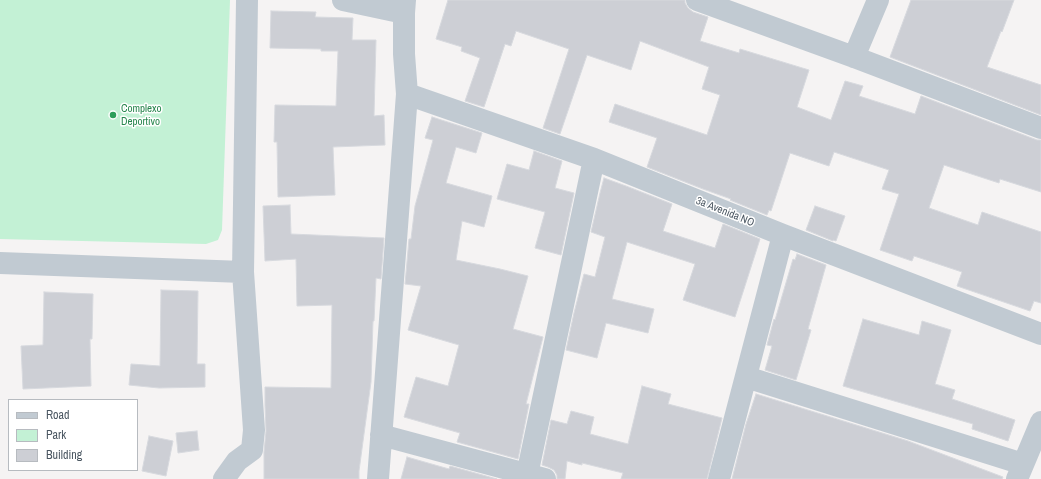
<!DOCTYPE html>
<html>
<head>
<meta charset="utf-8">
<style>
  body { margin:0 }
  #map { position:relative; width:1041px; height:479px; overflow:hidden; background:#f5f3f3; font-family:"Archivo Narrow",sans-serif }
  canvas { display:block }
  .legend { position:absolute; left:8px; top:399px; width:130px; height:72px; box-sizing:border-box; background:#fff; border:1px solid #b7bbc0; margin:0; padding:5px 7px; list-style:none; font-size:12px; color:#4a5661 }
  .legend li { display:flex; align-items:center; gap:8px; height:20px }
  .legend b { width:20px; border:1px solid #b7bbc0 }
</style>
</head>
<body>
<div id="map">
<canvas width="1041" height="479"></canvas>
<ul class="legend">
<li><b style="height:5px;background:#c1cad2"></b>Road</li>
<li><b style="height:11px;background:#c3f1d5"></b>Park</li>
<li><b style="height:11px;background:#cdcfd5"></b>Building</li>
</ul>
</div>
<script>
const context = document.querySelector('canvas').getContext('2d');
context.lineJoin = 'round';
function fillPath(path, color) {
  context.fillStyle = color;
  context.fill(path, 'evenodd');
}
function toPath(rows) {
  const path = new Path2D();
  for (const r of rows) {
    path.moveTo(r[0], r[1]);
    for (let i = 2; i < r.length; i += 2) path.lineTo(r[i], r[i + 1]);
  }
  return path;
}
function trace(path, color, width, dash) {
  context.strokeStyle = color;
  context.lineWidth = width;
  context.lineCap = dash ? 'butt' : 'round';
  context.setLineDash(dash || []);
  context.stroke(path);
}
function drawText(font, color, halo, rows, align = 'center') {
  context.font = font + ' "Archivo Narrow",sans-serif';
  context.lineWidth = 3;
  context.setLineDash([]);
  context.textBaseline = 'middle';
  context.strokeStyle = halo;
  context.fillStyle = color;
  for (const [text, x, y, turn = 0] of rows) {
    context.save();
    context.translate(x, y);
    context.rotate((+turn || 0) * Math.PI / 180);
    context.textAlign = isNaN(turn) ? turn : align;
    if (halo) context.strokeText(text, 0, 0);
    context.fillText(text, 0, 0);
    context.restore();
  }
}
fillPath(toPath([
  [0,0,230,0,222,230,218,240,206,244,0,239]
]), '#c3f1d5');
const building = toPath([
  [448,0,685,0,685,3,688,8,693,12,708,17,700,41,739,53,740,49,809,70,797,107,831,120,845,81,863,86,859,96,915,114,921,96,1037,140,1041,140,1041,192,1000,179,999,183,944,165,929,208,978,225,982,212,1041,232,1041,303,1034,301,1030,311,957,286,962,272,914,256,912,261,880,250,899,194,882,189,889,170,834,152,829,166,790,153,771,211,769,210,767,215,730,200,731,199,703,189,647,167,657,138,609,122,615,104,707,135,720,95,702,89,709,67,640,41,631,70,587,55,560,134,543,128,569,49,516,31,511,46,505,44,484,107,465,101,480,58,461,51,462,47,436,39,448,0],
  [911,0,1014,0,1002,32,1001,31,987,67,1041,85,1041,115,890,57,911,0],
  [271,11,316,12,315,17,353,18,352,40,376,40,374,116,384,115,385,145,333,147,335,195,278,197,277,142,274,142,275,105,336,106,338,51,321,51,321,49,270,48,271,11],
  [432,117,482,133,476,153,456,147,446,183,492,196,484,227,462,221,456,260,500,269,528,276,513,329,543,337,526,404,529,404,518,459,457,442,460,433,404,417,416,377,448,386,459,345,408,330,421,286,405,284,409,239,411,239,415,206,433,140,425,138,432,117],
  [534,151,562,161,555,188,574,193,561,255,535,248,545,212,497,199,507,164,529,170,534,151],
  [604,178,626,186,672,204,663,231,715,248,723,224,760,239,735,317,683,300,695,264,627,242,612,299,654,309,648,333,606,323,597,358,566,350,574,313,584,274,595,277,605,237,591,232,600,193,604,178],
  [290,205,291,234,384,238,381,279,376,278,374,321,373,321,371,382,359,471,359,479,264,479,264,452,266,431,265,405,265,387,331,388,332,305,297,306,296,259,265,261,263,206,290,205],
  [815,206,845,216,836,241,833,240,833,241,806,230,815,206],
  [797,254,826,265,808,329,811,330,796,380,765,370,772,346,767,345,774,319,775,320,793,259,795,260,797,254],
  [161,290,198,291,197,364,205,364,205,387,159,388,129,385,131,364,160,366,161,290],
  [44,292,93,294,92,339,90,339,91,386,23,389,21,346,43,345,44,292],
  [863,319,919,335,922,321,951,330,935,384,955,390,952,399,1015,420,1008,441,972,429,973,424,843,386,863,319],
  [642,386,671,394,668,404,722,418,707,479,621,479,623,473,582,463,582,465,567,461,565,479,557,479,557,475,554,470,548,467,542,465,551,420,567,424,571,411,594,417,590,434,628,444,642,386],
  [756,394,908,441,1003,477,1002,479,732,479,746,424,756,394],
  [197,431,199,450,178,453,176,433,197,431],
  [149,436,173,441,166,476,142,471,149,436],
  [407,457,449,469,450,466,497,479,401,479,407,457]
]);
fillPath(building, '#cdcfd5');
trace(building, '#d7d9de', 1);
trace(toPath([
  [343,0,404,13],
  [697,0,854,57,1041,128],
  [854,57,878,0],
  [407,94,594,159,783,235,1041,334],
  [0,263,243,272],
  [746,377,1023,464],
  [381,435,545,479],
  [527,475,594,159],
  [224,479,237,461,252,450,254,430,243,272,247,0],
  [378,479,407,94,404,54,404,13,405,0],
  [719,479,783,235],
  [1017,479,1041,422]
]), '#c1cad2', 22);
for (const [x, y, r, color] of [
  [113,115,4,"#2e9e5b"]
]) {
  const dot = new Path2D();
  dot.arc(x, y, r, 0, 2 * Math.PI);
  context.fillStyle = color;
  context.fill(dot);
  trace(dot, '#fff', 1.5);
}
drawText('11px', '#27864d', '#fff', [
  ["Complexo",121,109],
  ["Deportivo",121,122]
], 'left');
drawText('11px', '#4a5661', '#fff', [
  ["3a Avenida NO",725,212,22]
]);
</script>
</body>
</html>
